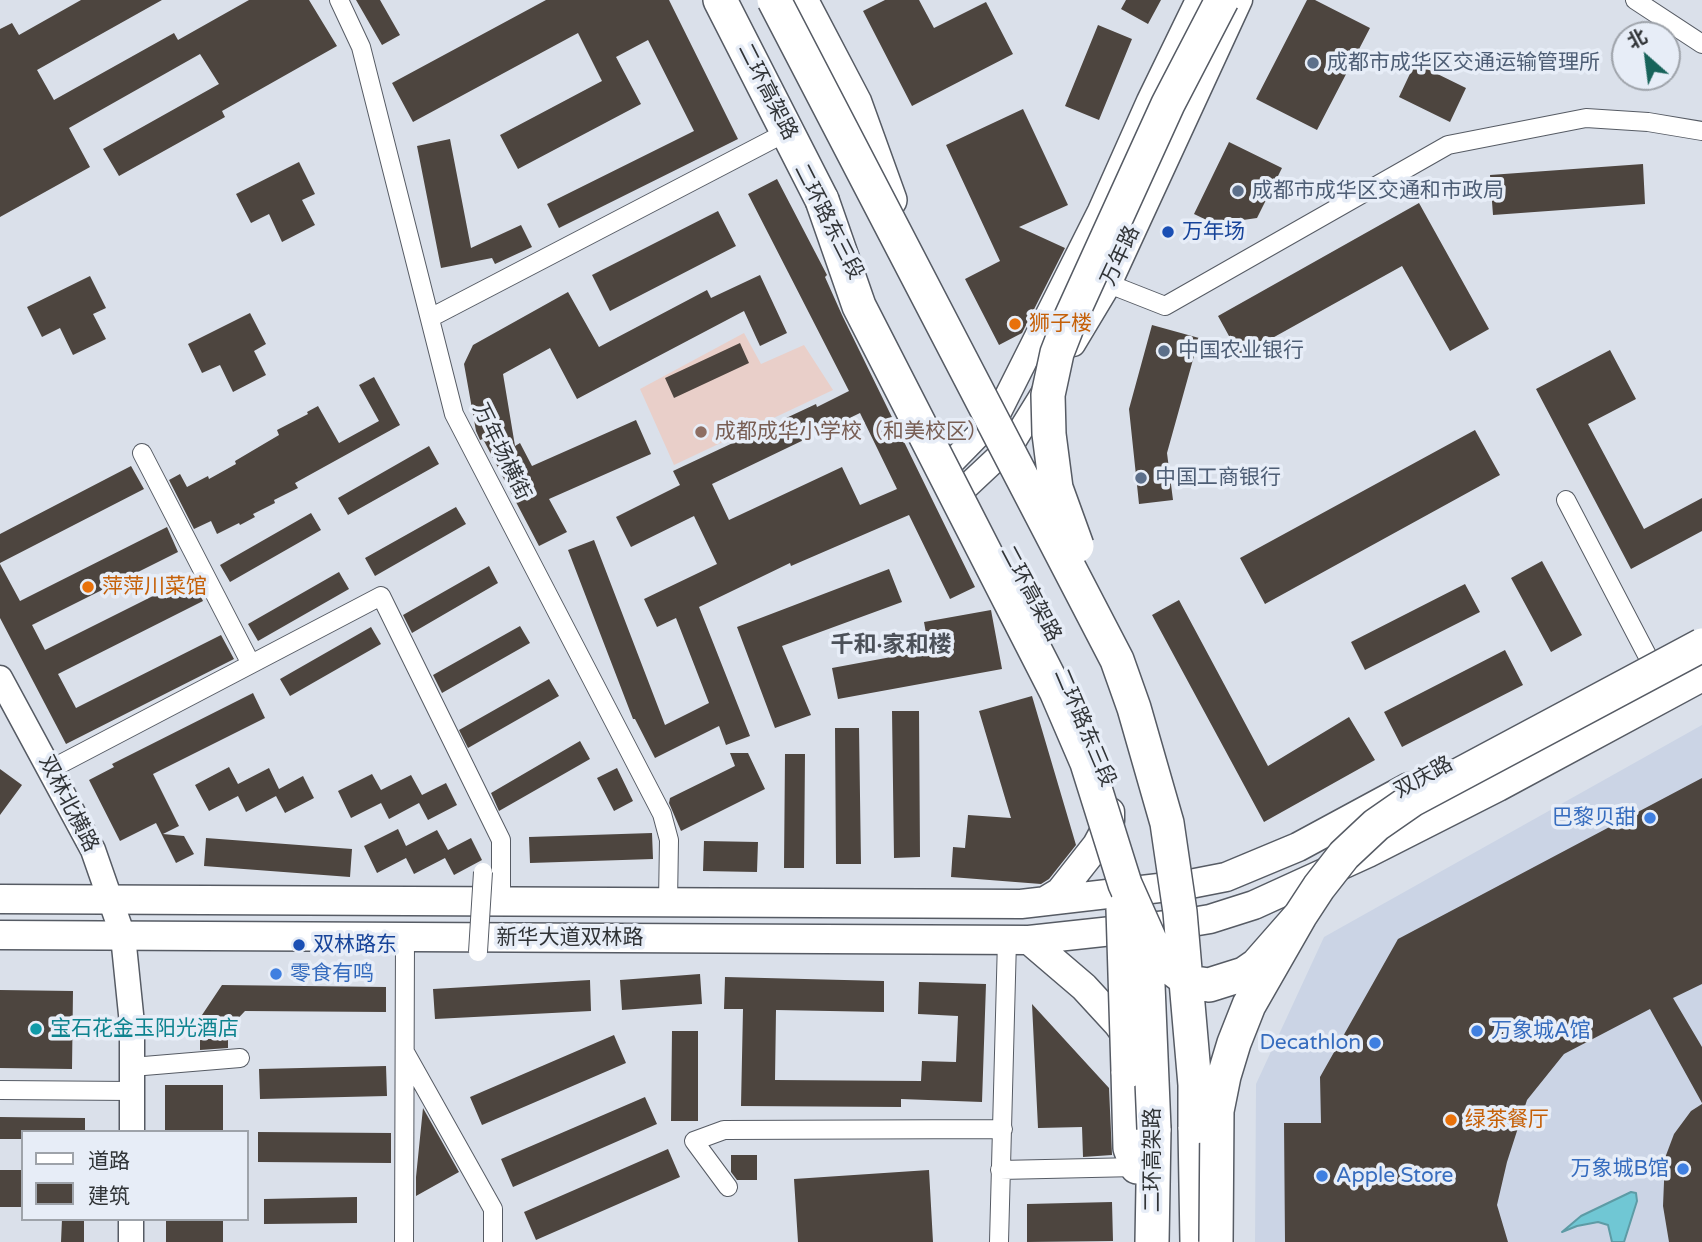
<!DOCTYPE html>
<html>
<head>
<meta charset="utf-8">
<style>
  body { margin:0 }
  #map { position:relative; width:1702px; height:1242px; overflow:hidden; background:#dae0ea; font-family:"Varela Round","Noto Sans SC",sans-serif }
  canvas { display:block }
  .legend { position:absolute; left:21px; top:1130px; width:228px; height:91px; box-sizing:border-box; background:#e7edf7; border:2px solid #9ea3aa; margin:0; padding:9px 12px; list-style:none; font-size:21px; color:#313437 }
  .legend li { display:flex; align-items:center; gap:14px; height:35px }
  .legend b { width:35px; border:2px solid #9ea3aa }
  .north { position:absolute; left:1611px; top:21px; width:70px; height:70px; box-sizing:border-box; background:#e7edf7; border:2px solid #9ea3aa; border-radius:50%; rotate:332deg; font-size:19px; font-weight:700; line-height:28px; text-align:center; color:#313437 }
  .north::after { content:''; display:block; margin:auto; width:24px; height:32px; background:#18635a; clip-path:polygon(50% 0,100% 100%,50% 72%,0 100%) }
</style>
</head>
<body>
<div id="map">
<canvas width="1702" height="1242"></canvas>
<ul class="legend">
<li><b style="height:9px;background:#fff"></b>道路</li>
<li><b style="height:19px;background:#4d453f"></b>建筑</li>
</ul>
<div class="north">北</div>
</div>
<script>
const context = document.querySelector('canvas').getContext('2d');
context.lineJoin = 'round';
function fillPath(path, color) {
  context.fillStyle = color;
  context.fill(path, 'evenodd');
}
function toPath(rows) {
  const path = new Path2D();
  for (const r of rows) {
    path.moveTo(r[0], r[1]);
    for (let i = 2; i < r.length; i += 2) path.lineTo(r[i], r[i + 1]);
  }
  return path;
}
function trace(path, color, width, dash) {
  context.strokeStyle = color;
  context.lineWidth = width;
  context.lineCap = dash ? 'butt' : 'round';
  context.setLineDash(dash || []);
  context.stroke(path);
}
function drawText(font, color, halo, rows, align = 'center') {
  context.font = font + ' "Varela Round","Noto Sans SC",sans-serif';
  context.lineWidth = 7;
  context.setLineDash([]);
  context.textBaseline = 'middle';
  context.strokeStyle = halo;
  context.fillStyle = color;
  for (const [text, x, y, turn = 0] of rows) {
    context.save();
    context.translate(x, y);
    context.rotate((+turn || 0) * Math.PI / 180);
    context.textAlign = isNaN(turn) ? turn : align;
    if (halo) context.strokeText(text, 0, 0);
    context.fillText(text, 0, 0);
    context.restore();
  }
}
fillPath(toPath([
  [1702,725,1702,1242,1255,1242,1256,1084,1324,937]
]), '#cbd4e5');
fillPath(toPath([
  [744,333,761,364,804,345,833,390,674,465,640,389]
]), '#e9cfc9');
const water = toPath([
  [1631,1192,1636,1193,1637,1201,1624,1242,1612,1242,1608,1225,1598,1222,1577,1226,1562,1232,1581,1216,1631,1192]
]);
fillPath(water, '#70c7d4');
trace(water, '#5d9ba5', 2);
fillPath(toPath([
  [81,0,162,0,37,70,54,100,174,33,178,40,249,0,309,0,337,46,222,111,225,117,119,176,103,149,219,84,200,54,69,128,90,167,0,217,0,29,12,23,19,35],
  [356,0,380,0,400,35,382,45],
  [546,0,669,0,738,139,559,228,547,204,694,131,648,40,616,57,641,104,518,169,500,135,602,81,578,33,413,122,392,83],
  [885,0,919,0,934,28,986,2,1013,54,912,106,863,11],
  [1126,0,1161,0,1148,24,1121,9],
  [1307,0,1315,0,1370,28,1317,130,1256,99],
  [1098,25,1132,39,1099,120,1065,106],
  [1415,63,1466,88,1450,122,1399,97],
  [1023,109,1068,205,1019,227,1065,248,1022,333,999,345,965,279,1000,261,946,145],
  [450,139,471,248,521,225,532,247,495,264,492,258,441,268,417,146],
  [1229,142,1282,168,1257,218,1215,224,1194,214],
  [299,162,315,194,302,200,315,225,282,242,269,214,251,223,236,194],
  [1643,164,1645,204,1493,215,1490,175],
  [777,179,827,275,825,277,842,315,975,587,950,599,909,515,791,566,790,563,699,607,750,736,726,745,719,726,655,758,635,719,633,719,568,550,594,540,665,725,709,703,676,618,657,627,644,599,717,564,694,516,631,547,616,517,680,485,673,471,816,404,817,407,849,391,748,194],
  [860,413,897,489,860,505,842,467,729,520,712,484],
  [1419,203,1489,329,1450,351,1402,266,1240,356,1218,316],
  [718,211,736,246,610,311,592,275],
  [760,275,787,333,760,346,744,311,577,399,550,348,503,374,515,446,520,443,532,466,636,420,651,454,549,499,567,532,539,546,483,439,480,440,476,431,464,364,473,345,568,292,599,347,707,290,711,298],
  [90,276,106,308,93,314,106,339,73,355,60,328,42,337,27,307],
  [250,313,266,344,254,351,266,375,233,392,220,365,202,373,188,344],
  [1152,325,1199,338,1167,453,1173,500,1139,504,1129,409],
  [740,343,749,363,674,398,665,378],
  [1610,350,1636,399,1588,424,1644,529,1702,498,1702,531,1631,569,1536,389],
  [374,377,400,425,295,483,298,488,274,500,275,503,253,514,255,517,240,525,239,523,217,534,211,521,194,529,169,480,180,474,187,487,208,476,209,479,236,464,235,461,279,435,277,430,308,414,307,412,318,406,339,443,379,421,359,385],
  [1475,430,1500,475,1265,604,1240,558],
  [429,446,439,464,348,515,338,498],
  [131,466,144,489,0,563,0,534],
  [456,507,466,524,375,576,365,558],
  [311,513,321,530,230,582,220,565],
  [167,527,178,552,32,625,45,650,191,577,203,601,58,674,76,708,221,635,234,659,66,744,0,618,0,564,20,601],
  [1542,561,1582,635,1551,652,1511,578],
  [489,566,498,583,412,633,403,615],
  [889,569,902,602,782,646,811,715,775,728,737,627],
  [339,572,349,589,258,641,248,624],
  [1465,584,1480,612,1365,670,1351,642],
  [1179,600,1268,766,1349,717,1375,760,1264,822,1152,615],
  [991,610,1002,669,838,699,832,668,929,650,924,622],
  [520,626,530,643,442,693,433,675],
  [371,627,381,644,290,696,280,679],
  [1505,650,1523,685,1402,747,1384,712],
  [549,679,559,696,468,748,459,730],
  [253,693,265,718,153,774,179,826,163,834,184,836,194,854,176,863,156,823,120,841,89,780,114,767,112,764],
  [1032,696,1076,845,1049,879,1041,884,951,877,953,847,965,848,968,815,1011,818,979,711],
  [892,711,919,711,920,857,894,858],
  [835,728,859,728,861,864,836,864],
  [580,741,590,759,499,811,491,793],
  [730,753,748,753,765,789,681,831,669,803,670,798,735,766],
  [785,754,805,754,804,868,784,868],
  [229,767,238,784,269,768,279,789,303,776,314,798,285,813,276,796,246,812,238,796,209,811,195,785],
  [617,768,633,801,614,811,597,778],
  [0,769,22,785,0,815],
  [372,774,381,790,411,775,422,795,446,783,457,805,428,820,419,803,389,819,381,803,351,818,338,791],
  [1702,778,1702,984,1673,998,1702,1047,1702,1103,1650,1009,1564,1054,1527,1100,1507,1162,1497,1205,1508,1242,1285,1242,1284,1123,1321,1123,1320,1077,1398,939],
  [398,829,406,846,437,830,448,850,471,838,482,860,454,875,445,858,414,874,406,858,377,873,364,846],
  [652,833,653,859,530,863,529,837],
  [206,838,352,849,350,877,204,866],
  [704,841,758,842,757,872,703,871],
  [700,974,702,1004,622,1010,620,980],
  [725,977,884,981,884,1012,776,1010,775,1080,921,1081,922,1061,956,1062,958,1016,918,1014,919,982,986,984,982,1102,901,1099,901,1107,741,1106,743,1009,724,1009],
  [590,980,591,1011,435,1019,433,989],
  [222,985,386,987,386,1012,245,1011,228,1029,228,1048,200,1050,200,1018],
  [0,990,73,991,72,1069,0,1068],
  [1032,1004,1109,1088,1112,1155,1083,1157,1082,1127,1038,1128],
  [672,1031,698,1031,698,1121,671,1121],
  [614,1035,626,1063,482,1125,470,1097],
  [386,1066,387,1096,260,1099,259,1069],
  [165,1085,223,1085,223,1132,165,1132],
  [645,1097,657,1124,513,1187,501,1159],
  [1702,1104,1702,1242,1669,1242,1663,1206,1665,1158,1674,1134,1691,1111],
  [423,1108,459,1172,416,1196,416,1177],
  [0,1117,85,1118,85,1132,23,1132,23,1139,0,1139],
  [258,1132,391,1133,391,1163,258,1162],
  [668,1149,680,1177,536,1240,524,1212],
  [731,1155,757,1155,757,1180,737,1180,731,1172],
  [0,1170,23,1170,23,1207,0,1207],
  [929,1170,933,1242,798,1242,794,1179],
  [357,1197,357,1223,264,1224,264,1199],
  [1112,1202,1113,1241,1027,1242,1027,1204],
  [62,1219,84,1219,84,1242,61,1242],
  [166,1219,223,1219,223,1242,166,1242]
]), '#4d453f');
const street = toPath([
  [339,0,361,47,454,414,662,814,669,840,668,902],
  [1635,0,1702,44],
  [1109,284,1165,306,1448,145,1586,118,1648,122,1702,131],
  [430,318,783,134],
  [142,453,251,664],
  [1566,500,1648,657],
  [51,769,381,596,501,840,501,901],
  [406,1054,493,1209,493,1242],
  [132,1067,240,1058],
  [0,1090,132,1091],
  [1000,1170,1137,1167],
  [728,1187,694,1141,724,1130,1003,1129],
  [404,1242,405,937],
  [999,1242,1007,940]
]);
const secondary = toPath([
  [1073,344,1109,284,1240,0],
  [951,463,997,416,1100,211,1149,101,1198,0],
  [964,489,1012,444,1049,384],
  [0,678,93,850,123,936,132,1024,132,1132],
  [131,1242,131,1219]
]);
const primary = toPath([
  [0,899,1021,904,1185,885,1226,877,1298,847,1409,787],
  [1045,901,1060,892,1097,845,1110,821,1110,812],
  [0,935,1029,940,1186,923,1210,919,1254,905,1368,853,1498,787,1702,677],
  [1029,940,1084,987,1118,1024,1133,1045]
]);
const highway = toPath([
  [720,0,822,200],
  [801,0,855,103,890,200],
  [1128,1071,1130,1148,1137,1167],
  [1195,1127,1197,1242],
  [1152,1242,1154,1129]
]);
trace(street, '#565b64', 20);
trace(secondary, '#565b64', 27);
trace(primary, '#565b64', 31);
trace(highway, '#565b64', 36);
trace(street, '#fff', 18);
trace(secondary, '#fff', 24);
trace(primary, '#fff', 28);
trace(highway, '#fff', 33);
const streetBridge = toPath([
  [478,952,483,872]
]);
const highwayBridge = toPath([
  [774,0,1117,660,1134,708,1167,823,1180,912,1195,1085,1195,1127],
  [822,200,859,306,1056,691,1087,763,1125,884,1154,949,1163,962,1184,978,1195,983,1209,985,1244,974,1257,965,1300,916],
  [1077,546,1056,488,1049,434,1048,395,1057,353,1071,317,1168,104,1222,0],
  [1123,909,1128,1071],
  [1146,937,1154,1129],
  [1216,1242,1217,1111,1224,1076,1234,1043,1249,1005,1300,916,1319,887,1344,855,1376,825,1412,800,1702,645]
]);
trace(streetBridge, '#565b64', 20, []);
trace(highwayBridge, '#565b64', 36, []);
trace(streetBridge, '#fff', 18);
trace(highwayBridge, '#fff', 33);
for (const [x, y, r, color] of [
  [1313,63,7,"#5c6f8a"],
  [1238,191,7,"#5c6f8a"],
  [1168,232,7,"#1a4fb4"],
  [1015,324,7,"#e8710a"],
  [1164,351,7,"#5c6f8a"],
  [701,432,7,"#8d6e63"],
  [1141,478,7,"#5c6f8a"],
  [88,587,7,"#e8710a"],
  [1650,818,7,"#3f7fe0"],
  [299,945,7,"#1a4fb4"],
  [276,974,7,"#3f7fe0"],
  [36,1029,7,"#0f9aa8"],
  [1477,1031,7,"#3f7fe0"],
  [1375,1043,7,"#3f7fe0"],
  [1451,1120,7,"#e8710a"],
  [1683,1169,7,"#3f7fe0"],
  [1322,1176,7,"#3f7fe0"]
]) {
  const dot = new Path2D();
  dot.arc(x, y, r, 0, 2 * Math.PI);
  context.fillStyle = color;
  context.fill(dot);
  trace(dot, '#e7edf7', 2.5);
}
drawText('21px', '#4e5e75', '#e7edf7', [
  ["成都市成华区交通运输管理所",1327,63],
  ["成都市成华区交通和市政局",1252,191],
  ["中国农业银行",1178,351],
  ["中国工商银行",1155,478]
], 'left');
drawText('21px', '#313437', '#e7edf7', [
  ["二环高架路",767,92,63],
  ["二环路东三段",828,222,63],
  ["万年路",1121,256,-65],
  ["万年场横街",501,452,64],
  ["二环高架路",1030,594,62],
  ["二环路东三段",1084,728,67],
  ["双庆路",1424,778,-29],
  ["双林北横路",68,804,63],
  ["新华大道双林路",570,938],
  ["二环高架路",1153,1160,-90]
]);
drawText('21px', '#164399', '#e7edf7', [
  ["万年场",1182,232],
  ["双林路东",313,945]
], 'left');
drawText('21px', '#c56008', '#e7edf7', [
  ["狮子楼",1029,324],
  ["萍萍川菜馆",102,587],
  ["绿茶餐厅",1465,1120]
], 'left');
drawText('21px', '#785e54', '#e7edf7', [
  ["成都成华小学校（和美校区）",715,432]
], 'left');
drawText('21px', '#366cbe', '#e7edf7', [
  ["巴黎贝甜",1636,818],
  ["零食有鸣",290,974,"left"],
  ["万象城A馆",1491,1031,"left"],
  ["Decathlon",1361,1043],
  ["万象城B馆",1669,1169],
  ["Apple Store",1336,1176,"left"]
], 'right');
drawText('21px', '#0d838f', '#e7edf7', [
  ["宝石花金玉阳光酒店",50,1029]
], 'left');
drawText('bold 23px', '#4c5159', '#e7edf7', [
  ["千和·家和楼",891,646]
]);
</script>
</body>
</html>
